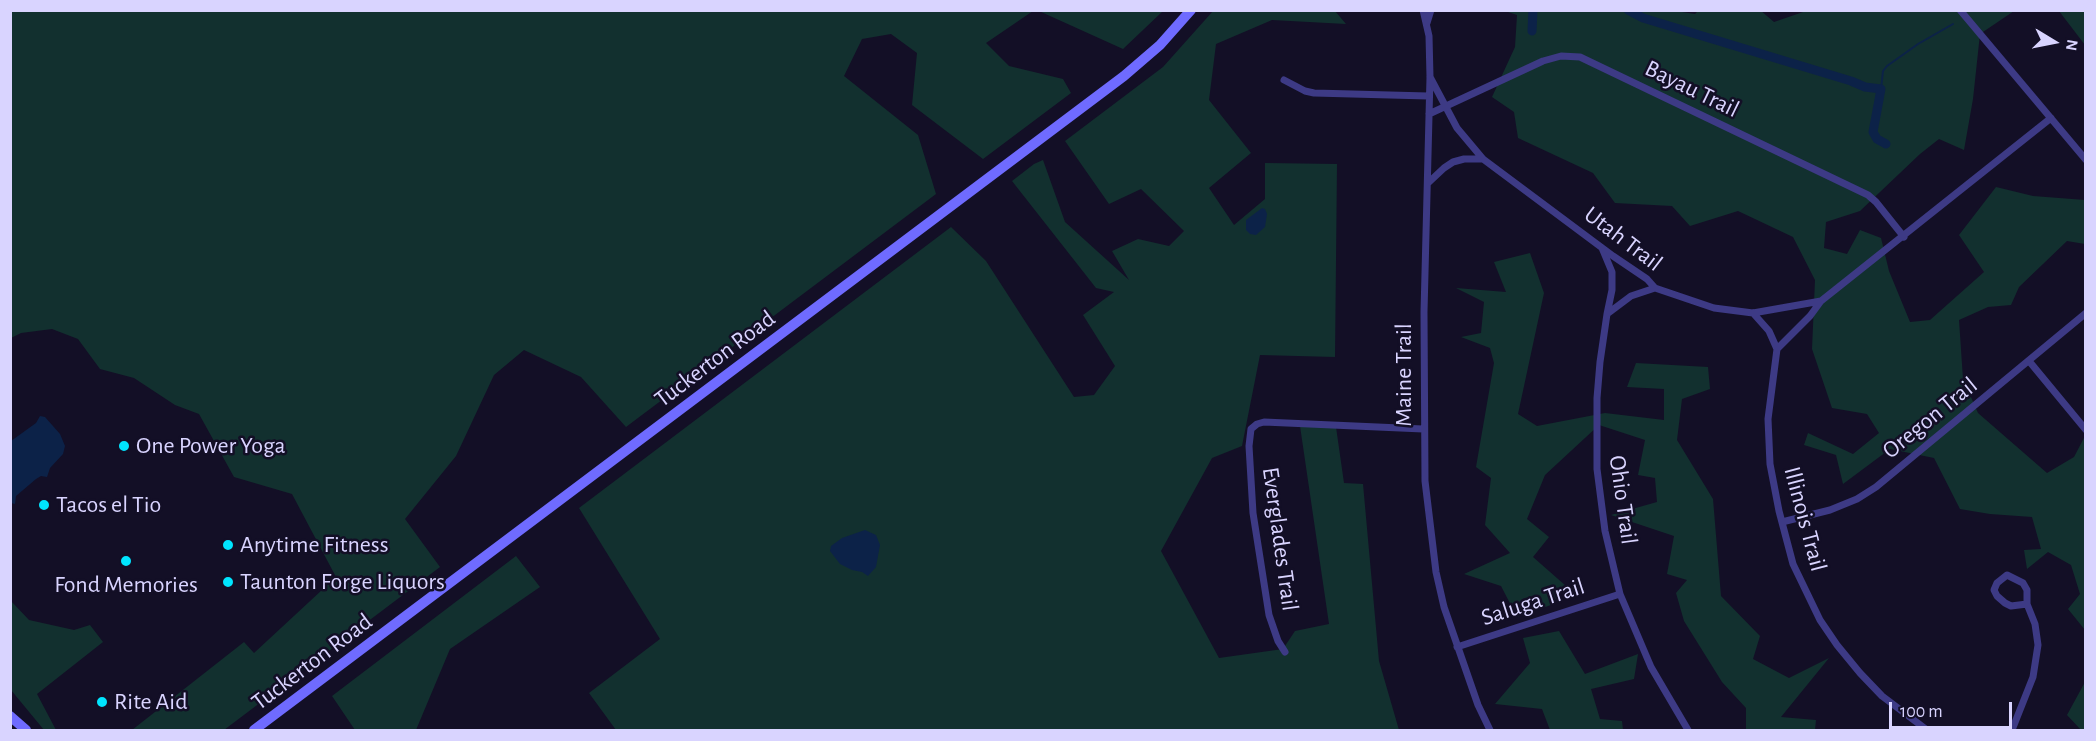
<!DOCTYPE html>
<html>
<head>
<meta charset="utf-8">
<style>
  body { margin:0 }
  #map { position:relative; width:2096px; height:741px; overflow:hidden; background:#130f26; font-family:"Alegreya Sans",sans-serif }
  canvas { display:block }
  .frame { position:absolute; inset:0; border:12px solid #d9d4ff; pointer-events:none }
  .north { position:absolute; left:2024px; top:12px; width:60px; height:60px; -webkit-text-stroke:4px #130f26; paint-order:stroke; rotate:100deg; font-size:16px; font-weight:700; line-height:24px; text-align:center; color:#d9d4ff }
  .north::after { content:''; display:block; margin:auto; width:21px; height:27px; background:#d9d4ff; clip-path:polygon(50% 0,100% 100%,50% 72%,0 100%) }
  .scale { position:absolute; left:1889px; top:702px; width:123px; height:27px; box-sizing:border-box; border:3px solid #d9d4ff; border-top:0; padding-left:8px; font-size:18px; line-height:21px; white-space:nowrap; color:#d9d4ff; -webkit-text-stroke:4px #130f26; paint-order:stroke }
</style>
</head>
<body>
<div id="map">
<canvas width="2096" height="741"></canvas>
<div class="frame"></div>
<div class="north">N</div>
<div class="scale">100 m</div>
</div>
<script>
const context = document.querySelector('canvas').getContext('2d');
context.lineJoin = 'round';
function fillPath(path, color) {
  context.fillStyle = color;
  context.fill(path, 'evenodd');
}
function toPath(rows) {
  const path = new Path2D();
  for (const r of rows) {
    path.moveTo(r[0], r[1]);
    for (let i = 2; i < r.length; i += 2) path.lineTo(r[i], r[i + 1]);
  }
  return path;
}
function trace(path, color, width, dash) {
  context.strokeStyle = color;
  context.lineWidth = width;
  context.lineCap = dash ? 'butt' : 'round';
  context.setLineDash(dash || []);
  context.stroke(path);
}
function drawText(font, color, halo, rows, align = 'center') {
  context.font = font + ' "Alegreya Sans",sans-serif';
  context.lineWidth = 5;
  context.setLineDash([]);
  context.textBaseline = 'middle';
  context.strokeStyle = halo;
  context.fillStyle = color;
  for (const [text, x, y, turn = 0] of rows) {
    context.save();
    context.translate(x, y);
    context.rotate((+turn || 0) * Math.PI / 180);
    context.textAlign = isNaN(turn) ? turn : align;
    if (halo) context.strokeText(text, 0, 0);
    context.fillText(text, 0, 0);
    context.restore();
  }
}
fillPath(toPath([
  [11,10,1033,11,986,43,1009,66,1063,79,1071,93,983,159,912,105,917,53,891,34,862,39,844,76,918,135,936,194,626,427,581,377,524,350,494,375,456,456,405,519,440,567,224,730,132,730,244,642,254,653,336,577,292,494,234,477,199,414,175,405,134,378,100,369,78,339,52,329,21,333,11,338],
  [1669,10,1695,14,1698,11,1760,10,1774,22,1806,11,2014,11,1980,34,1973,99,1964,150,1939,139,1920,154,1860,211,1826,222,1824,248,1847,254,1860,230,1881,238,1889,271,1910,322,1930,320,1984,272,1959,235,1996,187,2033,196,2085,200,2085,244,2067,241,2019,287,2011,305,1988,307,1959,320,1963,379,1978,413,2047,473,2074,457,2085,436,2085,630,2068,609,2080,594,2071,565,2048,552,2027,569,2024,550,2041,549,2032,517,1990,514,1960,509,1934,458,1890,449,1843,484,1836,455,1804,445,1808,433,1853,454,1879,433,1867,414,1832,408,1812,349,1815,280,1793,237,1738,211,1690,226,1672,206,1615,203,1593,173,1518,138,1514,112,1492,97,1515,47,1517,15,1505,11],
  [1039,11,1163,11,1123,49],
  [1213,11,1335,11,1346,24,1272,20,1216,44,1209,100,1251,153,1209,188,1234,225,1265,199,1265,163,1337,164,1335,357,1260,355,1242,446,1212,458,1161,551,1219,658,1283,649,1295,631,1329,624,1300,426,1336,427,1344,483,1363,484,1379,661,1399,730,616,730,589,693,660,639,579,508,951,227,986,261,1074,397,1094,395,1115,366,1083,315,1114,292,1096,288,1012,181,1034,164,1043,160,1065,222,1129,280,1112,251,1138,239,1169,246,1184,231,1141,189,1109,204,1065,141,1163,67],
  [2059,11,2085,11,2085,45],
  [1530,253,1544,293,1518,414,1537,426,1605,413,1664,420,1664,389,1627,387,1636,363,1708,367,1710,389,1682,399,1677,440,1713,499,1721,596,1760,636,1753,659,1789,678,1829,658,1781,717,1816,720,1815,730,1746,730,1746,708,1722,682,1684,621,1676,593,1687,580,1667,574,1674,536,1611,515,1657,502,1655,478,1638,475,1645,440,1599,425,1545,475,1527,519,1549,537,1533,557,1566,586,1551,605,1517,617,1501,586,1464,574,1510,553,1485,525,1491,478,1476,467,1494,363,1490,348,1461,337,1481,333,1484,302,1456,288,1506,292,1494,262],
  [516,556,540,587,450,649,416,730,355,730,332,696],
  [11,601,29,620,74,630,90,625,103,642,37,694,56,730,44,730,11,690],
  [1559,631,1585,674,1638,654,1634,679,1591,689,1600,719,1622,721,1623,730,1550,730,1542,709,1495,704,1530,663,1523,638],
  [2085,682,2085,730,2081,730,2067,715]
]), '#12302f');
fillPath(toPath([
  [1262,208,1265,209,1267,214,1265,227,1256,235,1250,234,1246,230,1246,220],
  [40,416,45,417,60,434,65,446,63,454,50,468,47,477,41,476,36,479,16,496,15,504,11,503,11,441,36,423],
  [865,530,876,535,880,545,876,567,868,576,862,572,852,570,840,564,830,551,831,546,842,538]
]), '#0c2248');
trace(toPath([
  [1881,89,1883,71,1887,66,1918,44,1953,24]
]), '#0c2248', 2);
trace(toPath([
  [1628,10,1643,18,1851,81,1865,87,1881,89,1873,132,1877,139,1886,144],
  [1532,31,1533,10]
]), '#0c2248', 9);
trace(toPath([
  [1423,10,1429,36,1430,77,1424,312,1425,481,1436,572,1444,607,1478,705,1490,730],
  [1960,10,2086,160],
  [1427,23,1431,10],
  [1430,77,1457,128,1483,159,1613,256,1647,279,1655,288,1714,308,1753,313,1821,301,2051,118],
  [1284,80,1305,91,1314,93,1428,96],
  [1429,114,1543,61,1561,56,1580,57,1868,195,1876,202,1904,237],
  [1428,183,1444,168,1453,162,1464,159,1483,159],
  [1602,248,1612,272,1612,290,1607,314],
  [1655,288,1631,296,1607,314,1600,362,1597,398,1597,469,1605,531,1620,594,1651,667,1688,730],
  [1753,313,1769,331,1777,349,1768,419,1770,464,1779,511,1793,564,1820,620,1837,645,1860,673,1882,696,1927,730],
  [1777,349,1810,316,1821,301],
  [2029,361,2086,430],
  [1782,522,1830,510,1857,499,1876,487,2086,313],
  [1457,647,1620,594],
  [1285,652,1278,641,1269,615,1253,513,1249,446,1251,429,1257,424,1264,422,1423,429],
  [2012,730,2033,677,2038,645,2035,624,2027,604,2027,590,2023,583,2007,575,1997,583,1994,590,1997,596,2005,603,2011,606,2027,604]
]), '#3d3a85', 7);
trace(toPath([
  [10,716,26,730],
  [254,730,1124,76,1160,45,1191,10]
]), '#6f6bff', 10);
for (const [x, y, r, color] of [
  [124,446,6,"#00e5ff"],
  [44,505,6,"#00e5ff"],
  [228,545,6,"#00e5ff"],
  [126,561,6,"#00e5ff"],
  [228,582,6,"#00e5ff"],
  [102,702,6,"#00e5ff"]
]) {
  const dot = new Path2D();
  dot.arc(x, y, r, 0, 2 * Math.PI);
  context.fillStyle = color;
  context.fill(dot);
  trace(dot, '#130f26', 2);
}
drawText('24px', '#d9d4ff', '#130f26', [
  ["Bayau Trail",1692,89,26],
  ["Utah Trail",1623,239,37],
  ["Tuckerton Road",715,359,-37],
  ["Maine Trail",1404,375,-90],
  ["Oregon Trail",1930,418,-39],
  ["Ohio Trail",1623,500,82],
  ["Illinois Trail",1805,519,75],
  ["Everglades Trail",1280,539,82],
  ["Saluga Trail",1533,602,-18],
  ["Tuckerton Road",312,662,-37]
]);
drawText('24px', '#d9d4ff', '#130f26', [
  ["One Power Yoga",136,446],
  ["Tacos el Tio",56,505],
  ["Anytime Fitness",240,545],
  ["Taunton Forge Liquors",240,582],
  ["Fond Memories",126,585,"center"],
  ["Rite Aid",114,702]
], 'left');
</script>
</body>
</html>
